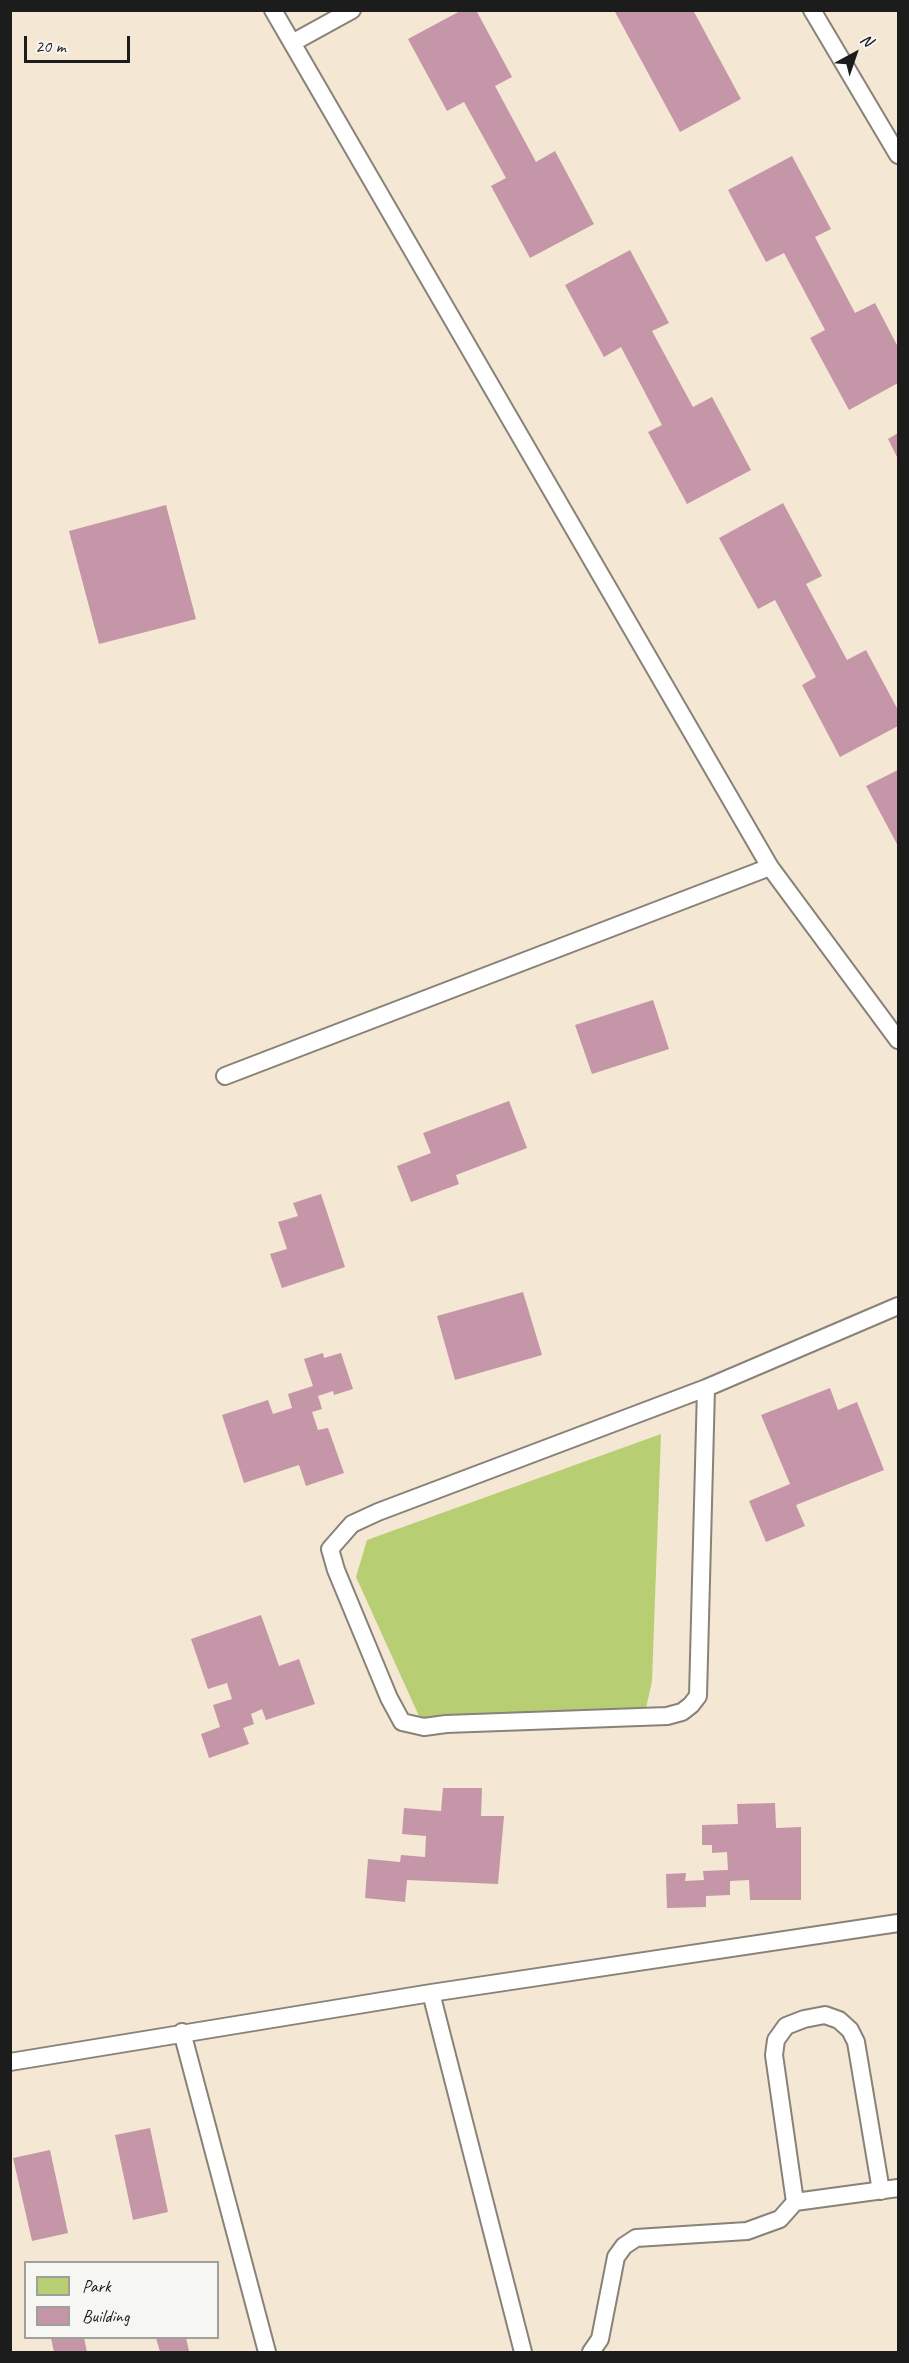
<!DOCTYPE html>
<html>
<head>
<meta charset="utf-8">
<style>
  body { margin:0 }
  #map { position:relative; width:909px; height:2363px; overflow:hidden; background:#f4e7d3; font-family:Caveat,sans-serif }
  canvas { display:block }
  .frame { position:absolute; inset:0; border:12px solid #1c1c1c; pointer-events:none }
  .legend { position:absolute; left:24px; top:2261px; width:195px; height:78px; box-sizing:border-box; background:#f6f6f2; border:2px solid #9f9f9c; margin:0; padding:8px 10px; list-style:none; font-size:18px; color:#1c1c1c }
  .legend li { display:flex; align-items:center; gap:12px; height:30px }
  .legend b { width:30px; border:2px solid #9f9f9c }
  .north { position:absolute; left:825px; top:24px; width:60px; height:60px; -webkit-text-stroke:4px #f6f6f2; paint-order:stroke; rotate:40deg; font-size:16px; font-weight:700; line-height:24px; text-align:center; color:#1c1c1c }
  .north::after { content:''; display:block; margin:auto; width:21px; height:27px; background:#1c1c1c; clip-path:polygon(50% 0,100% 100%,50% 72%,0 100%) }
  .scale { position:absolute; left:24px; top:36px; width:106px; height:27px; box-sizing:border-box; border:3px solid #1c1c1c; border-top:0; padding-left:8px; font-size:18px; line-height:21px; white-space:nowrap; color:#1c1c1c; -webkit-text-stroke:4px #f6f6f2; paint-order:stroke }
</style>
</head>
<body>
<div id="map">
<canvas width="909" height="2363"></canvas>
<div class="frame"></div>
<ul class="legend">
<li><b style="height:16px;background:#b8ce72"></b>Park</li>
<li><b style="height:16px;background:#c596a8"></b>Building</li>
</ul>
<div class="north">N</div>
<div class="scale">20 m</div>
</div>
<script>
const context = document.querySelector('canvas').getContext('2d');
context.lineJoin = 'round';
function fillPath(path, color) {
  context.fillStyle = color;
  context.fill(path, 'evenodd');
}
function toPath(rows) {
  const path = new Path2D();
  for (const r of rows) {
    path.moveTo(r[0], r[1]);
    for (let i = 2; i < r.length; i += 2) path.lineTo(r[i], r[i + 1]);
  }
  return path;
}
function trace(path, color, width, dash) {
  context.strokeStyle = color;
  context.lineWidth = width;
  context.lineCap = dash ? 'butt' : 'round';
  context.setLineDash(dash || []);
  context.stroke(path);
}
fillPath(toPath([
  [661,1434,652,1681,646,1708,424,1727,356,1577,367,1540]
]), '#b8ce72');
fillPath(toPath([
  [462,10,476,10,512,77,495,86,536,162,555,151,594,224,530,258,491,186,506,178,464,102,447,111,408,39],
  [614,10,693,10,741,99,680,132],
  [792,156,831,229,815,237,855,313,875,303,898,347,898,383,849,410,810,338,825,330,784,253,766,262,728,190],
  [630,250,669,323,652,331,693,407,712,397,751,470,687,504,648,432,662,425,621,347,604,357,565,285],
  [898,433,898,459,888,439],
  [783,503,822,576,806,584,847,660,866,650,898,710,898,726,840,757,802,685,816,677,775,600,758,609,719,538],
  [166,505,196,619,99,644,69,531],
  [898,770,898,846,866,786],
  [653,1000,669,1049,592,1074,575,1025],
  [509,1101,527,1148,456,1175,459,1184,411,1202,397,1166,431,1153,423,1133],
  [321,1194,345,1267,282,1288,270,1254,287,1249,278,1222,298,1216,293,1203],
  [523,1292,542,1355,455,1380,437,1316],
  [323,1353,324,1358,341,1353,353,1389,334,1395,333,1391,318,1396,322,1409,312,1412,318,1430,328,1428,344,1473,306,1486,299,1465,244,1483,222,1415,268,1400,273,1414,292,1408,288,1394,313,1386,304,1359],
  [830,1388,838,1410,857,1402,884,1470,796,1505,805,1526,766,1542,749,1501,790,1484,761,1415],
  [261,1615,279,1666,299,1659,315,1704,266,1720,262,1709,251,1714,254,1724,243,1728,249,1744,209,1758,201,1734,220,1727,213,1705,232,1699,227,1683,208,1689,191,1639],
  [443,1788,482,1788,481,1816,504,1816,498,1884,407,1880,405,1902,365,1898,368,1859,400,1862,401,1855,425,1857,426,1836,402,1834,404,1808,441,1811],
  [775,1803,776,1828,801,1827,801,1900,750,1900,749,1880,730,1881,730,1895,706,1896,706,1907,667,1908,666,1874,686,1873,685,1881,704,1880,703,1871,728,1870,727,1852,712,1853,712,1845,702,1845,702,1825,738,1824,737,1804],
  [150,2128,168,2212,133,2220,115,2135],
  [50,2150,68,2233,32,2241,13,2158],
  [51,2338,84,2338,87,2352,54,2352],
  [156,2338,186,2338,189,2351,160,2352]
]), '#c596a8');
const lane = toPath([
  [273,10,770,867,898,1040],
  [812,10,898,155],
  [292,43,352,10],
  [225,1076,770,867],
  [706,1388,698,1696,691,1705,682,1712,667,1716,446,1724,424,1727,402,1722,389,1698,336,1570,330,1549,352,1524,378,1512,706,1388,898,1306],
  [431,1993,523,2352],
  [182,2032,267,2352],
  [10,2062,431,1993,898,1923],
  [795,2202,774,2055,776,2040,786,2026,804,2019,825,2015,839,2020,850,2030,856,2042,881,2191],
  [591,2352,600,2339,616,2257,624,2246,636,2238,747,2231,780,2219,795,2202,898,2188]
]);
trace(lane, '#888278', 20);
trace(lane, '#fff', 16);
</script>
</body>
</html>
